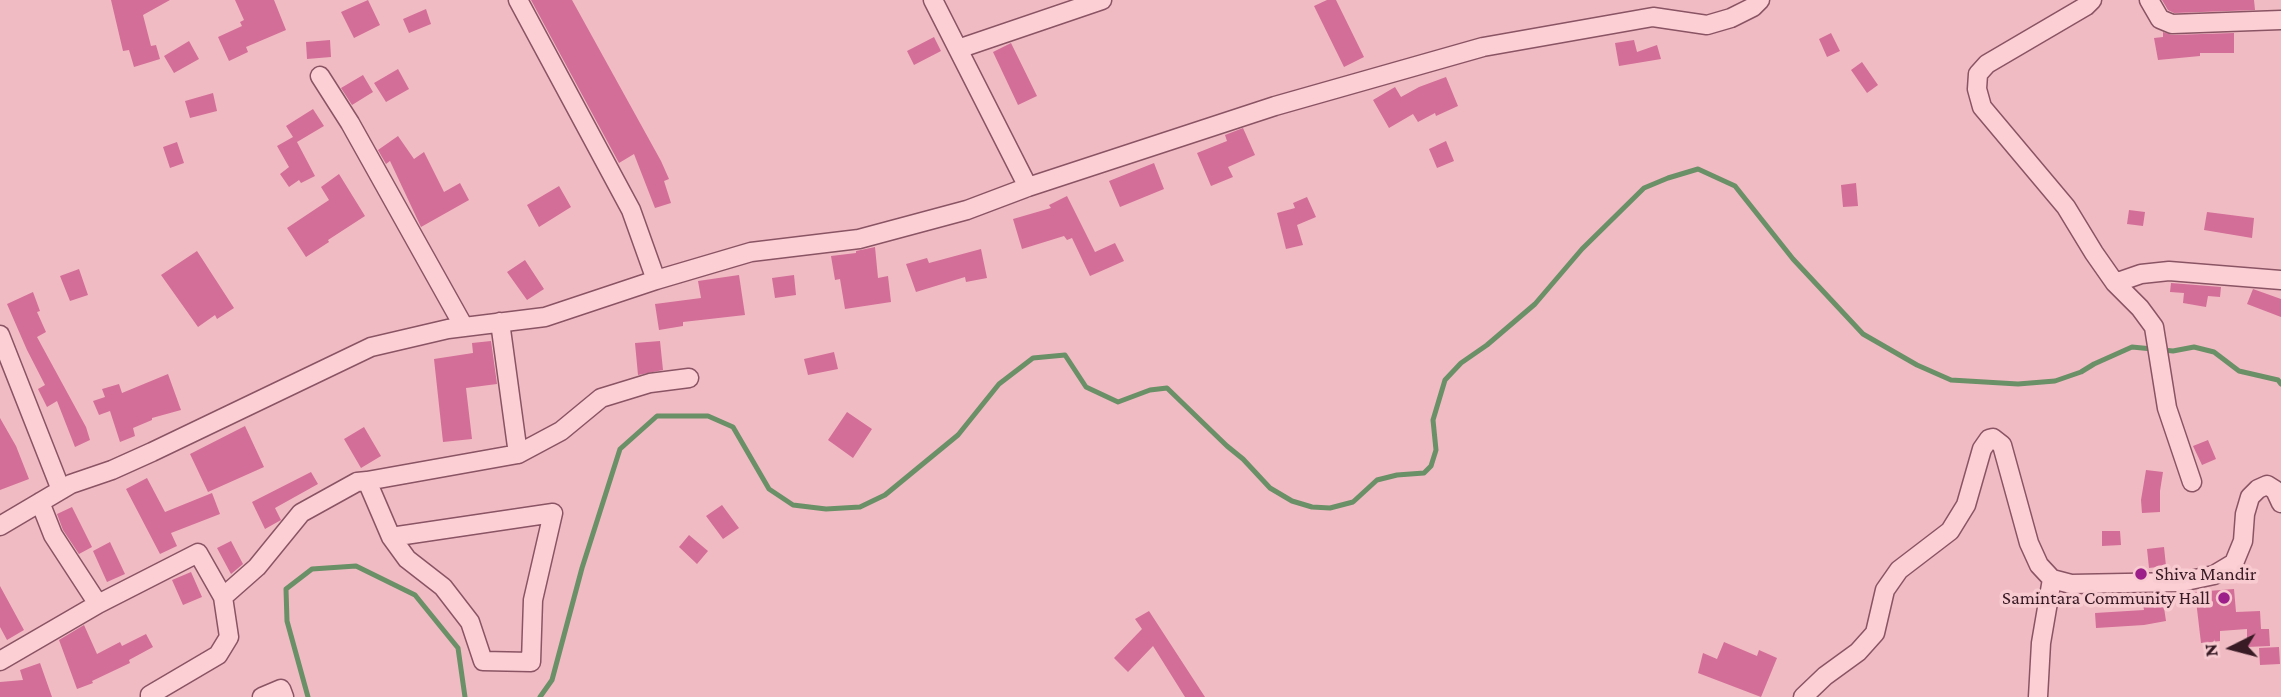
<!DOCTYPE html>
<html>
<head>
<meta charset="utf-8">
<style>
  body { margin:0 }
  #map { position:relative; width:2281px; height:697px; overflow:hidden; background:#f1bbc3; font-family:"Crimson Pro",serif }
  canvas { display:block }
  .north { position:absolute; left:2197px; top:613px; width:70px; height:70px; -webkit-text-stroke:5px #f8cbd1; paint-order:stroke; rotate:264deg; font-size:19px; font-weight:700; line-height:28px; text-align:center; color:#371a24 }
  .north::after { content:''; display:block; margin:auto; width:24px; height:32px; background:#371a24; clip-path:polygon(50% 0,100% 100%,50% 72%,0 100%) }
</style>
</head>
<body>
<div id="map">
<canvas width="2281" height="697"></canvas>
<div class="north">N</div>
</div>
<script>
const context = document.querySelector('canvas').getContext('2d');
context.lineJoin = 'round';
function toPath(rows) {
  const path = new Path2D();
  for (const r of rows) {
    path.moveTo(r[0], r[1]);
    for (let i = 2; i < r.length; i += 2) path.lineTo(r[i], r[i + 1]);
  }
  return path;
}
function trace(path, color, width, dash) {
  context.strokeStyle = color;
  context.lineWidth = width;
  context.lineCap = dash ? 'butt' : 'round';
  context.setLineDash(dash || []);
  context.stroke(path);
}
function fillPath(path, color) {
  context.fillStyle = color;
  context.fill(path, 'evenodd');
}
function drawText(font, color, halo, rows, align = 'center') {
  context.font = font + ' "Crimson Pro",serif';
  context.lineWidth = 7;
  context.setLineDash([]);
  context.textBaseline = 'middle';
  context.strokeStyle = halo;
  context.fillStyle = color;
  for (const [text, x, y, turn = 0] of rows) {
    context.save();
    context.translate(x, y);
    context.rotate((+turn || 0) * Math.PI / 180);
    context.textAlign = isNaN(turn) ? turn : align;
    if (halo) context.strokeText(text, 0, 0);
    context.fillText(text, 0, 0);
    context.restore();
  }
}
trace(toPath([
  [308,697,287,621,286,589,312,569,356,566,415,595,458,648,465,697],
  [540,697,552,680,582,568,620,449,657,416,708,416,733,427,769,489,793,505,826,509,860,507,885,495,958,435,999,384,1033,358,1065,355,1086,387,1118,402,1150,390,1167,388,1227,446,1243,459,1270,488,1292,501,1312,507,1330,508,1353,502,1377,480,1397,475,1424,473,1431,466,1436,450,1433,420,1445,380,1461,363,1487,345,1535,304,1582,249,1644,188,1668,178,1698,169,1735,186,1793,259,1863,334,1917,365,1951,380,2018,384,2055,381,2081,372,2094,364,2132,347,2173,351,2194,347,2214,352,2239,371,2278,380,2281,384]
]), '#6a9067', 5);
fillPath(toPath([
  [111,0,170,0,143,15,151,46,156,45,160,59,134,67,129,50,123,51],
  [235,0,274,0,286,30,246,47,248,52,229,61,218,37,242,26,240,22,244,20],
  [368,0,380,25,354,38,341,12],
  [531,0,572,0,661,161,669,179,664,181,671,203,655,208,634,154,619,163],
  [1327,0,1336,0,1364,57,1344,67,1314,6],
  [2162,0,2254,0,2255,10,2174,13,2168,10],
  [426,9,431,24,409,33,403,19],
  [2163,32,2172,35,2234,33,2234,53,2200,53,2200,56,2158,60,2154,38,2163,37],
  [1831,33,1840,51,1827,57,1819,39],
  [934,37,941,51,914,65,907,51],
  [330,40,331,57,307,59,306,42],
  [1634,40,1637,52,1657,45,1661,59,1619,66,1615,43],
  [189,41,199,59,174,73,164,56],
  [1011,43,1037,96,1018,105,993,52],
  [1862,62,1878,85,1867,93,1851,70],
  [398,69,409,89,386,102,374,83],
  [363,75,373,92,352,105,341,88],
  [1446,77,1458,106,1436,116,1435,113,1418,122,1413,114,1389,128,1373,100,1395,87,1401,97,1419,87],
  [213,93,217,111,190,118,185,101],
  [313,109,324,126,297,142,315,176,301,183,299,180,289,187,280,174,289,167,277,146,293,137,286,126],
  [1243,128,1255,155,1228,167,1233,177,1211,186,1197,153,1227,141,1225,135],
  [398,136,414,159,424,152,444,192,460,183,469,200,421,227,390,161,386,164,378,150],
  [1446,141,1454,161,1437,168,1429,149],
  [177,142,184,163,170,168,163,147],
  [1154,163,1164,189,1120,207,1109,181],
  [339,174,365,216,328,240,329,242,306,257,287,228,329,200,321,187],
  [1856,183,1858,206,1843,207,1841,185],
  [559,186,571,207,539,227,527,205],
  [1067,196,1095,252,1115,243,1124,261,1090,276,1072,238,1067,240,1064,236,1022,249,1013,219,1051,208,1049,205],
  [1307,197,1316,217,1297,225,1303,245,1286,249,1277,213,1295,208,1293,203],
  [2129,210,2145,212,2143,226,2127,224],
  [2207,212,2254,218,2252,238,2204,230],
  [875,247,878,278,888,276,891,302,845,309,840,279,835,280,831,256,856,253,856,251],
  [981,249,987,278,966,282,965,277,916,292,906,264,927,258,929,263],
  [197,251,234,308,217,319,215,315,198,327,161,275],
  [525,260,544,289,527,300,507,272],
  [79,269,88,295,70,301,60,276],
  [739,275,745,315,683,322,683,326,659,330,655,304,701,298,698,281],
  [794,275,796,295,775,298,772,278],
  [2171,283,2221,287,2220,297,2208,296,2206,307,2183,303,2184,293,2170,292],
  [2253,289,2281,299,2281,317,2247,304],
  [33,292,40,311,37,312,46,332,37,337,86,427,90,440,75,447,57,401,47,407,38,389,45,385,27,350,7,304],
  [491,341,497,384,466,388,472,439,443,442,434,359,473,353,472,343],
  [660,341,663,370,638,375,635,343],
  [834,352,838,369,808,375,804,359],
  [168,374,181,410,152,418,152,420,133,428,135,436,120,442,110,411,99,415,93,401,105,397,102,389,119,384,122,393],
  [847,412,872,429,853,458,828,440],
  [0,418,16,446,29,479,0,490],
  [245,426,264,467,208,492,190,454],
  [364,427,381,456,361,468,344,439],
  [2208,440,2216,459,2202,465,2193,446],
  [2146,470,2163,472,2160,491,2160,512,2142,513,2141,500],
  [311,472,318,484,275,508,281,520,265,529,252,502],
  [147,478,165,512,212,493,220,514,171,533,177,546,160,554,126,489],
  [722,505,739,528,723,539,706,516],
  [72,507,92,547,79,554,63,530,57,514],
  [2102,531,2120,531,2121,545,2102,546],
  [689,535,708,551,697,564,679,547],
  [231,541,243,564,231,574,217,548],
  [110,542,125,574,107,582,93,551],
  [2164,547,2166,566,2149,568,2147,549],
  [191,572,202,597,183,605,172,580],
  [0,586,24,630,7,640,0,627],
  [2234,589,2236,612,2260,611,2261,629,2269,629,2270,646,2247,647,2247,629,2220,631,2220,641,2201,643,2195,592],
  [2163,601,2166,621,2144,625,2096,628,2095,613,2144,610,2143,604],
  [1149,611,1190,674,1205,697,1185,697,1153,646,1128,672,1114,658,1142,629,1135,619],
  [84,625,97,654,120,642,122,646,146,634,153,647,129,660,130,663,92,681,93,683,77,689,59,640],
  [1724,642,1757,656,1759,650,1777,658,1761,697,1698,673,1703,653,1717,659],
  [2279,647,2280,664,2260,665,2259,648],
  [40,663,52,697,0,697,0,682,23,680,20,670]
]), '#d36e98');
const minor = toPath([
  [518,0,631,210,656,280],
  [933,0,1028,187],
  [2092,0,2086,6,1987,64,1978,74,1977,89,1982,107,2066,207,2094,253,2115,283,2140,308,2154,327,2167,408,2192,482],
  [2149,0,2160,19,2172,24,2281,20],
  [958,49,1102,0],
  [320,76,350,123,464,327],
  [2115,283,2141,274,2169,271,2281,280],
  [500,322,518,454],
  [0,335,61,490],
  [367,481,518,454,561,431,601,398,650,383,689,378],
  [40,502,53,535,98,604,198,553,223,597,229,637,218,655,150,695,150,697],
  [0,526,71,484,112,470,152,452,371,347,448,329,545,317,656,280,751,252,859,239,967,210,1028,187,1275,106,1483,47,1653,17,1707,25,1731,18,1753,7,1760,0],
  [223,597,257,567,301,513,357,482,367,481,391,537,407,559,443,587,470,622,483,661,531,662,533,600,553,513,391,537],
  [0,661,98,604],
  [262,697,281,689,284,697],
  [1803,697,1825,676,1858,652,1875,633,1885,590,1899,570,1950,531,1966,505,1982,449,1989,439,1993,438,2002,445,2029,543,2039,565,2052,579,2071,584,2181,582,2214,575,2234,563,2243,541,2245,514,2250,497,2258,489,2267,485,2275,490,2281,503],
  [2038,697,2041,643,2052,579]
]);
trace(minor, '#8a5464', 21);
trace(minor, '#fccfd5', 18);
for (const [x, y, r, color] of [
  [2141,574,7,"#9d1f89"],
  [2224,598,7,"#9d1f89"]
]) {
  const dot = new Path2D();
  dot.arc(x, y, r, 0, 2 * Math.PI);
  context.fillStyle = color;
  context.fill(dot);
  trace(dot, '#f8cbd1', 2.5);
}
drawText('19px', '#371a24', '#f8cbd1', [
  ["Shiva Mandir",2155,574],
  ["Samintara Community Hall",2210,598,"right"]
], 'left');
</script>
</body>
</html>
